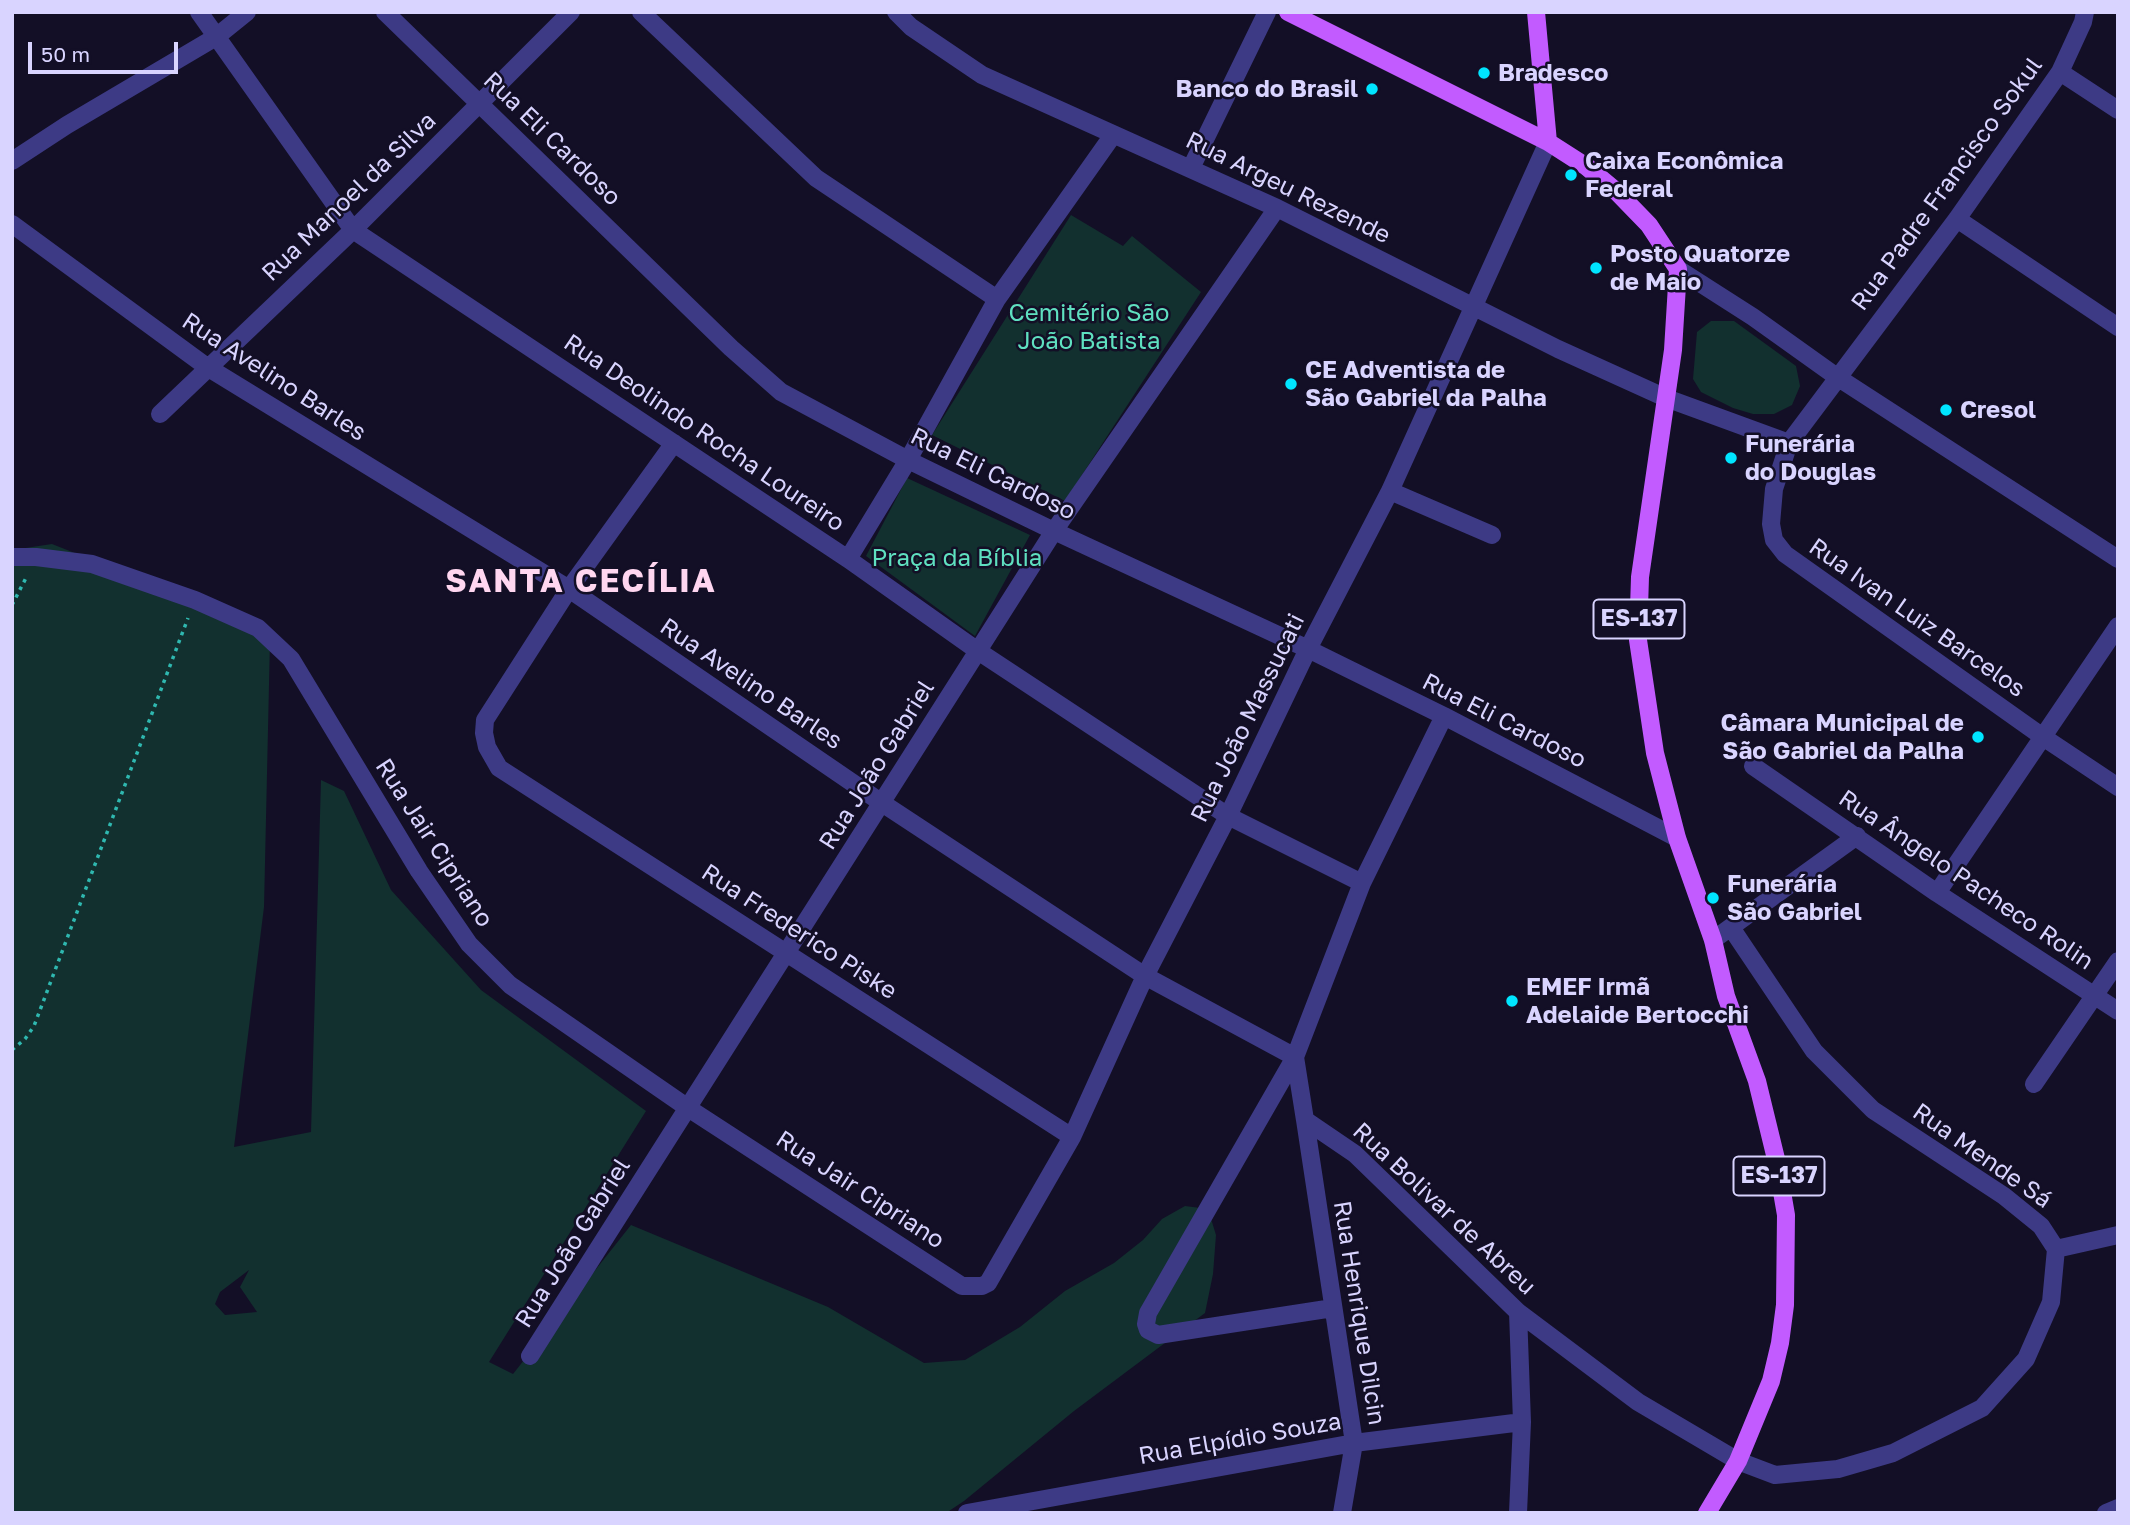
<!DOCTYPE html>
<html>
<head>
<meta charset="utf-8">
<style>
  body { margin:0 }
  #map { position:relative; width:2130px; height:1525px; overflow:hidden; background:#130f26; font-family:"Golos Text",sans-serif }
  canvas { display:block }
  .frame { position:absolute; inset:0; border:14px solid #d9d4ff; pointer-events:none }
  .scale { position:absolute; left:28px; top:42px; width:150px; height:32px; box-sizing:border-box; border:4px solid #d9d4ff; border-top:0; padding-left:9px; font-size:21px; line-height:24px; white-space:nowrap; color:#d9d4ff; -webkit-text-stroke:5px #130f26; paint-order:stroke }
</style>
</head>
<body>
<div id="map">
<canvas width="2130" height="1525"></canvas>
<div class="frame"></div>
<div class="scale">50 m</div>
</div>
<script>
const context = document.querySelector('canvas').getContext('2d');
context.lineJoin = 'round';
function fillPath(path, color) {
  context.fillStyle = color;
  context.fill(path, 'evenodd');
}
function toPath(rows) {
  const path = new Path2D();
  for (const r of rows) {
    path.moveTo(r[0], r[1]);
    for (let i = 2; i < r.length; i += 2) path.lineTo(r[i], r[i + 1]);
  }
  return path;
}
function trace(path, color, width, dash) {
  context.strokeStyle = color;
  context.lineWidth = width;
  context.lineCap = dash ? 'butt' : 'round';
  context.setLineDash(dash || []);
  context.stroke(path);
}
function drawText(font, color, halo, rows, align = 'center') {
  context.font = font + ' "Golos Text",sans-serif';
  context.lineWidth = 5;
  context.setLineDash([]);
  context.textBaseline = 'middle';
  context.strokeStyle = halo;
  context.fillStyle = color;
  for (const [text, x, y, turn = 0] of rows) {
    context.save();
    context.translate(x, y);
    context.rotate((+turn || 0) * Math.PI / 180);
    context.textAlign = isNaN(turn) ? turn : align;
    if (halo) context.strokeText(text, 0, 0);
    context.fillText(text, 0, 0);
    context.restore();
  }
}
fillPath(toPath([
  [1071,215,1123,246,1132,236,1201,292,1065,501,932,435],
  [1711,321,1734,321,1796,366,1800,386,1792,405,1774,414,1753,414,1733,408,1701,392,1693,379,1697,332],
  [907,478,1030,535,975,636,866,556],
  [52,544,153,584,270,640,264,907,234,1147,311,1132,321,780,344,791,391,890,481,990,646,1111,489,1362,513,1374,631,1225,828,1307,924,1363,965,1360,1020,1327,1065,1291,1114,1263,1143,1240,1162,1219,1185,1206,1208,1209,1216,1235,1213,1274,1205,1313,1074,1411,964,1501,946,1513,12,1513,12,550],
  [249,1270,240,1287,257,1312,225,1315,215,1304,220,1292]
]), '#12302f');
trace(toPath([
  [12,605,27,576],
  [12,1050,25,1039,34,1026,188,618]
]), '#2fb8b0', 3.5, [3.5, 5]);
trace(toPath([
  [199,12,353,230,848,559,978,651,1228,816,1362,883],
  [385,12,731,348,781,392,908,460,1054,531,1308,649,1444,716,1677,838],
  [641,12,816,178,997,299],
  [896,12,911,27,982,75,1277,208,1558,349,1666,398,1789,443,1957,219,2060,72,2083,22,2085,12],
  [2060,72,2118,110],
  [12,161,67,125,216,37,247,12],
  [1191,168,1267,12],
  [1957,219,2118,327],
  [12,224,207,367,569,589,882,803,1145,976,1295,1057,1148,1313,1146,1324,1148,1330,1158,1335,1333,1308],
  [1678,269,1753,317,1837,377,2118,559],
  [160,414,353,230,571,12],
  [674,443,569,589,485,720,484,733,487,747,499,768,1072,1137],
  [1789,443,1774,489,1771,524,1774,540,1785,554,2043,737,2118,787],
  [1390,491,1492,535],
  [12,557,36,557,92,564,195,600,258,628,291,659,419,871,469,944,510,985,688,1108,962,1286,982,1286,988,1283,1072,1137,1145,976,1228,816,1308,649,1390,491,1548,142],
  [848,559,908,460,997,299,1113,135],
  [1444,716,1362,883,1295,1057,1305,1120,1355,1154,1518,1312,1638,1402,1738,1461,1775,1475,1838,1469,1893,1453,1982,1408,2026,1359,2051,1302,2056,1249,2041,1226,2004,1196,1873,1110,1814,1051,1732,929],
  [1753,766,1937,893,2118,1011],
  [1937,893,2118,626],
  [1713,940,1857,836],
  [2034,1084,2118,961],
  [1305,1120,1354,1443,1342,1513],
  [2056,1249,2118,1235],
  [1518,1312,1522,1422,1518,1513],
  [530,1356,1054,531,1277,208],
  [967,1513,1354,1443,1522,1422],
  [2106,1513,2118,1508]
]), '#3d3a85', 18);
trace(toPath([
  [1288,12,1548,142,1587,167,1617,192,1649,225,1678,269,1673,350,1640,577,1638,640,1655,753,1677,838,1713,940,1726,996,1757,1081,1777,1163,1786,1215,1785,1305,1780,1343,1771,1381,1738,1461,1707,1513],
  [1536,12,1548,142]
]), '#c25bff', 18);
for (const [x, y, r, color] of [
  [1484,73,7,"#00e5ff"],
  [1372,89,7,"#00e5ff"],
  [1571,175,7,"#00e5ff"],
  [1596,268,7,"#00e5ff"],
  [1291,384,7,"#00e5ff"],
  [1946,410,7,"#00e5ff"],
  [1731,458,7,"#00e5ff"],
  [1978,737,7,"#00e5ff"],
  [1713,898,7,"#00e5ff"],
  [1512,1001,7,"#00e5ff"]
]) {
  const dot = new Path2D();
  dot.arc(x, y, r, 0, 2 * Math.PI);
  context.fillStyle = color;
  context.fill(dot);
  trace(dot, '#130f26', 2.5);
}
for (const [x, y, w] of [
  [1639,619,91],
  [1779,1176,91]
]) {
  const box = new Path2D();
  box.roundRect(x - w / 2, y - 19.5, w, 39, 5);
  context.fillStyle = '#130f26';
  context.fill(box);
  trace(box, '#d9d4ff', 2);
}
drawText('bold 23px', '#d9d4ff', null, [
  ["ES-137",1639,619],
  ["ES-137",1779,1176]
]);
drawText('bold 24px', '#d9d4ff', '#130f26', [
  ["Bradesco",1498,73],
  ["Banco do Brasil",1358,89,"right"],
  ["Caixa Econômica",1585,161],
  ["Federal",1585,189],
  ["Posto Quatorze",1610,254],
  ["de Maio",1610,282],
  ["CE Adventista de",1305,370],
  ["São Gabriel da Palha",1305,398],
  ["Cresol",1960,410],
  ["Funerária",1745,444],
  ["do Douglas",1745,472],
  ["Câmara Municipal de",1964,723,"right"],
  ["São Gabriel da Palha",1964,751,"right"],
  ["Funerária",1727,884],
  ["São Gabriel",1727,912],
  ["EMEF Irmã",1526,987],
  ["Adelaide Bertocchi",1526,1015]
], 'left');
drawText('24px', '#d9d4ff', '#130f26', [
  ["Rua Eli Cardoso",552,139,44],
  ["Rua Padre Francisco Sokul",1947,184,-54],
  ["Rua Argeu Rezende",1288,188,26],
  ["Rua Manoel da Silva",349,197,-44],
  ["Rua Avelino Barles",274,377,33],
  ["Rua Deolindo Rocha Loureiro",704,433,34],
  ["Rua Eli Cardoso",993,474,26],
  ["Rua Ivan Luiz Barcelos",1917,618,35],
  ["Rua Avelino Barles",751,684,34],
  ["Rua João Massucati",1248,718,-64],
  ["Rua Eli Cardoso",1504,721,27],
  ["Rua João Gabriel",877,765,-58],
  ["Rua Jair Cipriano",434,843,57],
  ["Rua Ângelo Pacheco Rolin",1966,880,34],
  ["Rua Frederico Piske",799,932,33],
  ["Rua Mende Sá",1982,1156,35],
  ["Rua Jair Cipriano",860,1190,33],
  ["Rua Bolivar de Abreu",1444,1209,43],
  ["Rua João Gabriel",573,1243,-58],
  ["Rua Henrique Dilcin",1359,1313,81],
  ["Rua Elpídio Souza",1240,1439,-10]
]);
drawText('24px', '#5fe0c0', '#130f26', [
  ["Cemitério São",1089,313],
  ["João Batista",1089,341],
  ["Praça da Bíblia",957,558]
]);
context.letterSpacing = '2px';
drawText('bold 32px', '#ffd6f0', '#130f26', [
  ["SANTA CECÍLIA",581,582]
]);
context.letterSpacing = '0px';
</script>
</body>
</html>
